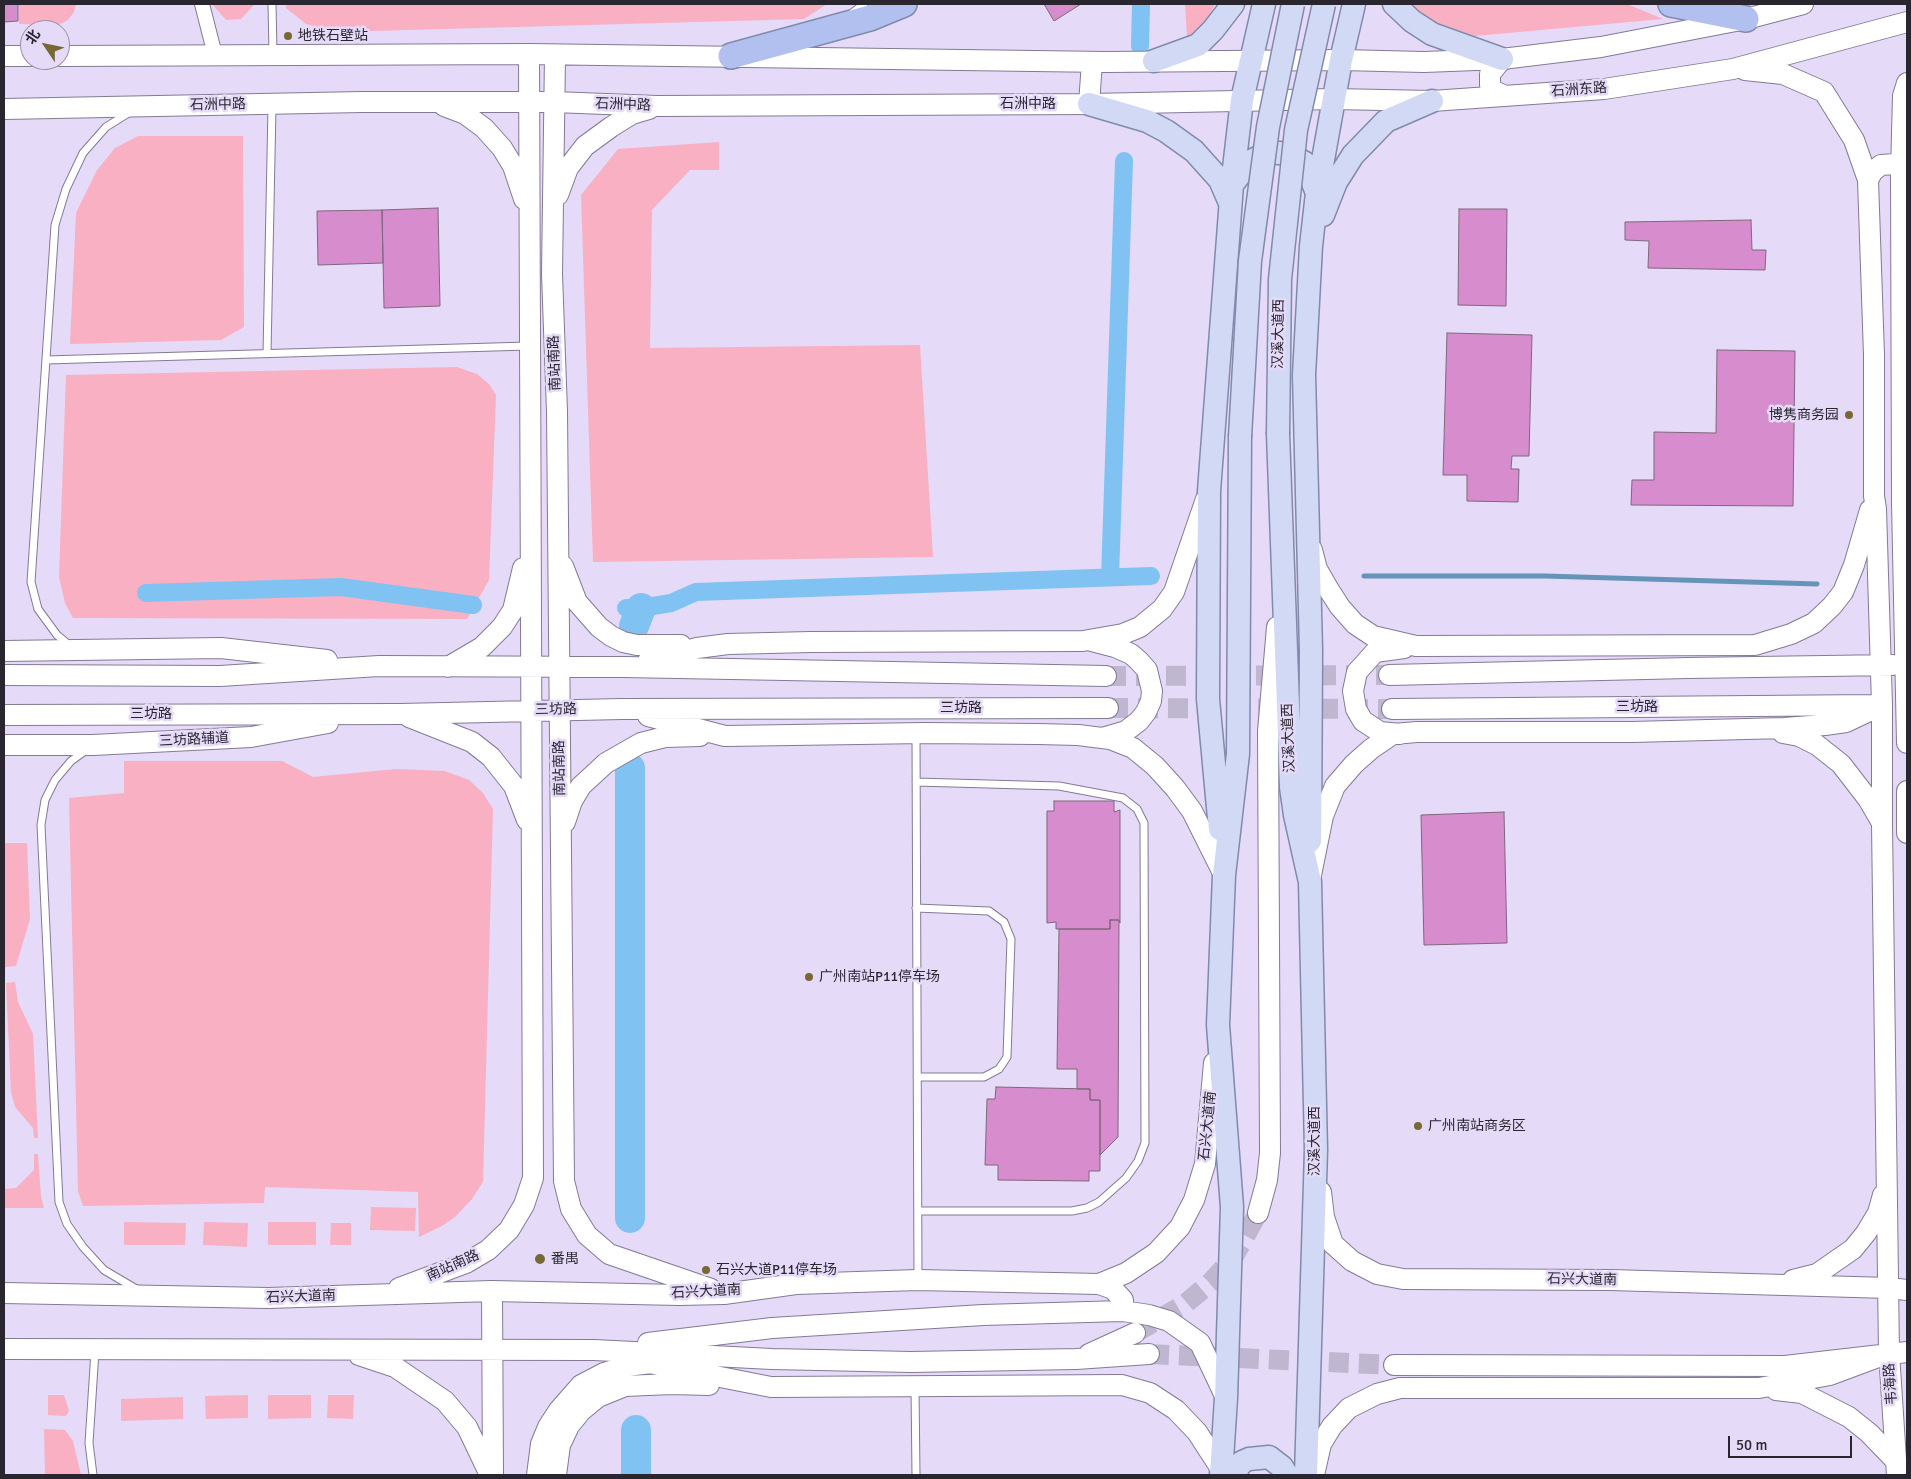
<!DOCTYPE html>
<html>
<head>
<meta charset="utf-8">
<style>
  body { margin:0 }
  #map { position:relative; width:1911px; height:1479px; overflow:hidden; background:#e5daf8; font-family:Signika,"Noto Sans SC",sans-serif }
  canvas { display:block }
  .frame { position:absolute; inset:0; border:5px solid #292630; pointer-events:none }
  .north { position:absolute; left:20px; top:20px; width:50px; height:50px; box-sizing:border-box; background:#e5daf8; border:1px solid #9a92a8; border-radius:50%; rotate:304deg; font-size:14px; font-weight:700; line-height:20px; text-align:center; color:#292630 }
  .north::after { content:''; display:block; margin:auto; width:18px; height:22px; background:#776836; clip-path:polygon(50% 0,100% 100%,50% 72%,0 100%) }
  .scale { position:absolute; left:1728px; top:1436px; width:124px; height:22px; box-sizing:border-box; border:2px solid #292630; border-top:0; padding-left:6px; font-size:15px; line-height:18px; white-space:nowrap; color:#292630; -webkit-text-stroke:4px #e5daf8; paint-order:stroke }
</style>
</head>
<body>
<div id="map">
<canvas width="1911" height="1479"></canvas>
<div class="frame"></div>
<div class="north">北</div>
<div class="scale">50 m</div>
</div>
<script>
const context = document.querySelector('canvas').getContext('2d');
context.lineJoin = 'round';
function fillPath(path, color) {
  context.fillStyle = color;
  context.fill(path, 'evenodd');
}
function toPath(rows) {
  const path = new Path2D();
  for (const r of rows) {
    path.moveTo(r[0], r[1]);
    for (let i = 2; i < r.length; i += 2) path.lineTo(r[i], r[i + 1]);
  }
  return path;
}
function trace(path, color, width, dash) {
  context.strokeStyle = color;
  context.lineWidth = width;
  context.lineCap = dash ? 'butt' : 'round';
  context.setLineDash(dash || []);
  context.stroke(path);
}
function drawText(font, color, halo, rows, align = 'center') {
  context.font = font + ' Signika,"Noto Sans SC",sans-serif';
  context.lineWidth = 5;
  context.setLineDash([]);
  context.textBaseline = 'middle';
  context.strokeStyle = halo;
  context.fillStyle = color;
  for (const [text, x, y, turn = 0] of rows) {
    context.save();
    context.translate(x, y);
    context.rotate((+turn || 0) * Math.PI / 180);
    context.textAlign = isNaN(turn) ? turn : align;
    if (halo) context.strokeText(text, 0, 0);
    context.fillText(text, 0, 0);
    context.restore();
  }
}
fillPath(toPath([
  [19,4,76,4,74,12,68,20,58,25,19,24],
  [212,4,254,4,254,5,241,19,226,20],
  [286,4,827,4,804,19,336,32,306,24,286,8],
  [1185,4,1215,4,1208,19,1187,38],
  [1412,4,1627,4,1663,19,1475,36,1426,19],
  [138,136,243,136,244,327,221,340,70,344,76,213,97,170,115,148],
  [719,142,719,170,690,170,652,210,650,348,920,345,933,557,593,562,581,195,618,149],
  [457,367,477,374,489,384,496,395,489,580,467,619,73,618,65,603,59,577,66,375],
  [124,761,282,761,313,777,396,769,445,771,469,780,483,793,493,809,483,1182,472,1199,455,1217,442,1226,419,1237,418,1192,265,1187,264,1203,83,1206,78,1191,69,798,124,793],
  [4,843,27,843,30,919,16,966,5,967],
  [15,982,18,1002,33,1034,38,1138,34,1138,33,1128,15,1107,11,1092,6,983],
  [34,1154,38,1154,41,1196,44,1208,4,1208,4,1189,16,1188,34,1170],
  [371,1207,416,1208,415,1231,370,1230],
  [124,1222,186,1223,185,1245,124,1245],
  [204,1222,248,1223,247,1247,203,1245],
  [268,1222,316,1222,316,1245,268,1245],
  [331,1223,351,1223,351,1245,330,1245],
  [48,1395,64,1395,69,1411,66,1416,48,1415],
  [248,1395,248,1418,206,1419,205,1396],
  [268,1395,311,1395,311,1418,268,1419],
  [328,1395,354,1395,353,1419,327,1418],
  [183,1397,183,1419,121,1421,121,1399],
  [44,1429,65,1430,73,1441,81,1475,45,1475]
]), '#f9b0c3');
trace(toPath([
  [1364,576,1545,576,1817,584]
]), '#6694b8', 5);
trace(toPath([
  [1140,46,1141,4],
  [1110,577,1124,161],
  [146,593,341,587,473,605],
  [626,608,641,608,671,603,696,592,1151,576]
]), '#80c3f3', 18);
trace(toPath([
  [634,626,641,608],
  [630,768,630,1218],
  [636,1475,636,1430]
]), '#80c3f3', 30);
const building = toPath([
  [4,4,18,4,18,21,4,22,4,4],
  [1044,4,1081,4,1054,21,1044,4],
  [438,208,440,306,384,308,382,210,438,208],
  [1459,209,1507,209,1506,306,1458,305,1459,209],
  [382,210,383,263,318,265,317,211,382,210],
  [1751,220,1752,250,1766,250,1765,270,1648,268,1649,241,1625,240,1625,222,1751,220],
  [1447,333,1532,335,1529,456,1512,456,1511,469,1519,469,1518,502,1467,501,1467,475,1443,475,1447,333],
  [1717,350,1795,351,1793,506,1631,505,1632,480,1654,480,1654,432,1716,433,1717,350],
  [1054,801,1114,801,1114,812,1120,810,1120,923,1119,920,1110,920,1110,929,1056,929,1056,922,1047,923,1047,811,1054,811,1054,801],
  [1504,812,1507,943,1424,945,1421,815,1504,812],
  [1110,920,1119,920,1118,1137,1100,1155,1100,1100,1090,1100,1090,1089,1077,1089,1077,1069,1057,1069,1059,929,1110,929,1110,920],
  [996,1087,1090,1089,1090,1100,1100,1100,1100,1171,1089,1171,1089,1181,998,1180,998,1165,985,1165,987,1099,995,1099,996,1087]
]);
fillPath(building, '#d78dcd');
trace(building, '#7e677a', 1);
trace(toPath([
  [1106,676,1389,675],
  [1108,708,1392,709],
  [1135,1333,1185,1304,1210,1283,1233,1258,1258,1213],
  [1149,1354,1394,1365]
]), '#bfb6d0', 20, [20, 10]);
const lane = toPath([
  [272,4,273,53],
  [852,13,864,4],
  [267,354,272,107],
  [46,360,528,346],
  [69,645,57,635,38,609,31,582,55,225,66,189,83,153,106,127,130,112],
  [916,735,918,1280],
  [85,751,71,761,55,780,45,800,41,825,59,1202,67,1224,83,1247,104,1270,138,1290],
  [916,782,1059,786,1123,798,1137,809,1144,823,1145,1143,1138,1161,1126,1178,1099,1202,1087,1208,1072,1211,918,1211],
  [916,908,989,911,1004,922,1011,939,1007,1057,999,1069,984,1077,917,1077],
  [915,1388,916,1475],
  [93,1475,89,1443,95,1351]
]);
const street = toPath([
  [202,4,215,55]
]);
const secondary = toPath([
  [555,55,552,274,557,412,564,1181,571,1209,587,1235,609,1254,711,1289],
  [4,56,30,56],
  [60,56,529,54,1106,62,1341,60,1424,62,1502,59,1601,47,1746,19,1803,4],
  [1502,59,1490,74,1490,85,1494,91,1503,95],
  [1745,70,1783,74,1824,92,1854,140,1868,180,1874,355,1874,496,1876,509,1882,705,1882,824,1889,1353,1897,1475],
  [1907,83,1903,96,1901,171,1902,503,1907,743],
  [1089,104,1092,62],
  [444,106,465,114,484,128,502,148,513,166,524,199],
  [4,109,362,102,554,102,657,106,1089,104,1334,99,1432,101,1604,89,1733,69,1907,22],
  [1868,180,1873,171,1881,165,1895,164,1901,171],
  [558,195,568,168,585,146,611,127,632,114,649,109],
  [1312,550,1317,569,1329,590,1340,607,1355,624,1373,636,1416,646,1755,645,1791,634,1814,623,1832,606,1843,592,1854,565,1870,510],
  [563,566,577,602,599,627,611,636,623,642,637,645,681,645],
  [1092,641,1115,647,1131,654,1139,661,1147,670,1152,691,1151,701,1146,712,1139,721,1126,731,1102,738],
  [4,651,221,648,327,660],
  [648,661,697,648,728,644,811,642,1083,641,1123,634,1140,627,1162,609,1174,592,1206,499],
  [448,667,482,647,502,627,513,610,523,568],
  [4,675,220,676,379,666,624,667,1106,676],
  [1389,675,1688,668,1893,665],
  [1392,709,1875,705],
  [4,715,400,714,622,709,1108,708],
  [648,716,725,736,925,733,1038,734,1078,735,1110,739,1133,748,1155,766,1175,788,1192,811,1224,875],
  [409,717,472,742,491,757,514,786,527,820],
  [1783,733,1799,736,1817,745,1841,764,1868,799,1882,823],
  [1400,734,1380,732,1363,721,1356,709,1353,691,1357,672,1375,652,1404,648],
  [4,745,93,745,251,737,328,723],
  [1907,791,1907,833],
  [565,822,572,801,581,786,606,763,641,743,665,737,700,736],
  [1310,880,1323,816,1335,786,1354,764,1371,749,1393,734,1417,732,1632,732,1784,728,1825,725,1846,722,1882,705],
  [1321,1192,1324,1217,1333,1244,1352,1261,1377,1274,1403,1279,1610,1280,1889,1288,1907,1290],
  [1258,1213,1267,1180,1270,1153,1268,731,1277,627],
  [1793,1280,1817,1274,1853,1249,1866,1233,1878,1213,1883,1195],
  [1099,1284,1113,1289,1123,1300,1123,1311],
  [399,1288,466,1263,488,1250,509,1230,524,1205,533,1178,529,54],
  [492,1291,493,1475],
  [4,1293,268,1298,492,1291,679,1295,724,1294,796,1284,918,1280,1099,1284,1126,1273,1156,1253,1180,1227,1194,1200,1205,1164,1214,1063],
  [648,1343,772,1328,983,1315,1123,1311,1149,1315,1169,1321,1200,1343,1226,1398],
  [4,1349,594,1350,772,1359,911,1362,1076,1359,1149,1354],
  [1089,1354,1135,1333],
  [359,1355,395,1367,445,1401,467,1427,490,1475],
  [649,1363,771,1387,1122,1385,1150,1393,1176,1410,1197,1432,1221,1469],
  [1394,1365,1785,1366,1907,1352],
  [1776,1390,1802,1393,1849,1417,1869,1433,1897,1462],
  [537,1475,541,1444,548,1427,559,1410,581,1385,604,1373,627,1366,659,1362],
  [556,1475,560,1445,569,1426,581,1411,598,1397,625,1386,672,1384,709,1385],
  [1314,1475,1321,1444,1332,1426,1349,1408,1377,1394,1400,1388,1759,1388,1830,1375,1889,1353]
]);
const primary = toPath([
  [1394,4,1412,21,1432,34,1502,59],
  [1154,61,1198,45,1213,30,1233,4],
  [1089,104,1147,121,1166,131,1194,151,1220,180,1230,203],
  [1232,185,1249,162,1269,152,1289,154,1305,163,1317,193],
  [1323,215,1336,182,1353,155,1386,121,1432,101],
  [1278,434,1291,787,1295,815,1310,882,1316,1150,1306,1475],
  [1220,829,1208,699,1209,491,1232,185,1242,100,1264,4],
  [1310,841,1311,650,1304,375,1311,246,1317,193,1341,60,1354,4],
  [1221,1475,1226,1398,1232,1207,1218,1025,1224,875,1238,754,1240,437],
  [1233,1475,1242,1462,1249,1459,1269,1457,1282,1467,1287,1475]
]);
const highway = toPath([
  [1671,4,1746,19],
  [731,56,870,18,904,4]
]);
trace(lane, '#847a95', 9);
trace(street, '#847a95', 16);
trace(secondary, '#847a95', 22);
trace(primary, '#828aac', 25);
trace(highway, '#828aac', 28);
trace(lane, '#fff', 7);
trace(street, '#fff', 14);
trace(secondary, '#fff', 20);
trace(primary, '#d1d9f5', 22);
trace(highway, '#b2c0ef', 25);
const primaryBridge = toPath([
  [1278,434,1280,279,1296,130,1324,4],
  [1240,437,1250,261,1268,127,1293,4]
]);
trace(primaryBridge, '#828aac', 25, []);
trace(primaryBridge, '#d1d9f5', 22);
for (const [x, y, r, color] of [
  [288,36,5,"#776836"],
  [1849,415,5,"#776836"],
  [809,977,5,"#776836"],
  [1418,1126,5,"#776836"],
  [540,1259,6,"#776836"],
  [706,1270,5,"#776836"]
]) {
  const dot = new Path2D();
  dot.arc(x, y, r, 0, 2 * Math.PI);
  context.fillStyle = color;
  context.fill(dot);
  trace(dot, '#e5daf8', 2);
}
drawText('14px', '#292630', '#e5daf8', [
  ["地铁石壁站",298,36],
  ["博隽商务园",1839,415,"right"],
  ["广州南站P11停车场",819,977],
  ["广州南站商务区",1428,1126],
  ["番禺",551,1259],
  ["石兴大道P11停车场",716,1270]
], 'left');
drawText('14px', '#292630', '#e5daf8', [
  ["石洲东路",1579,90,-4],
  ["石洲中路",1028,104],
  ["石洲中路",218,105,-1],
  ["石洲中路",623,105,2],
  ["汉溪大道西",1279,334,-89],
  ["南站南路",555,363,-92],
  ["三坊路",1637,707],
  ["三坊路",961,708],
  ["三坊路",556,710,-1],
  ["三坊路",151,714],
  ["汉溪大道西",1289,738,-92],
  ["三坊路辅道",194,740,-3],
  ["南站南路",560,768,-91],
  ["石兴大道南",1208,1126,-84],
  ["汉溪大道西",1315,1141,-90],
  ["南站南路",453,1266,-24],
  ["石兴大道南",1582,1280,1],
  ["石兴大道南",706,1292,-3],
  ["石兴大道南",301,1297,-2],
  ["韦海路",1891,1384,-94]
]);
</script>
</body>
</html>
